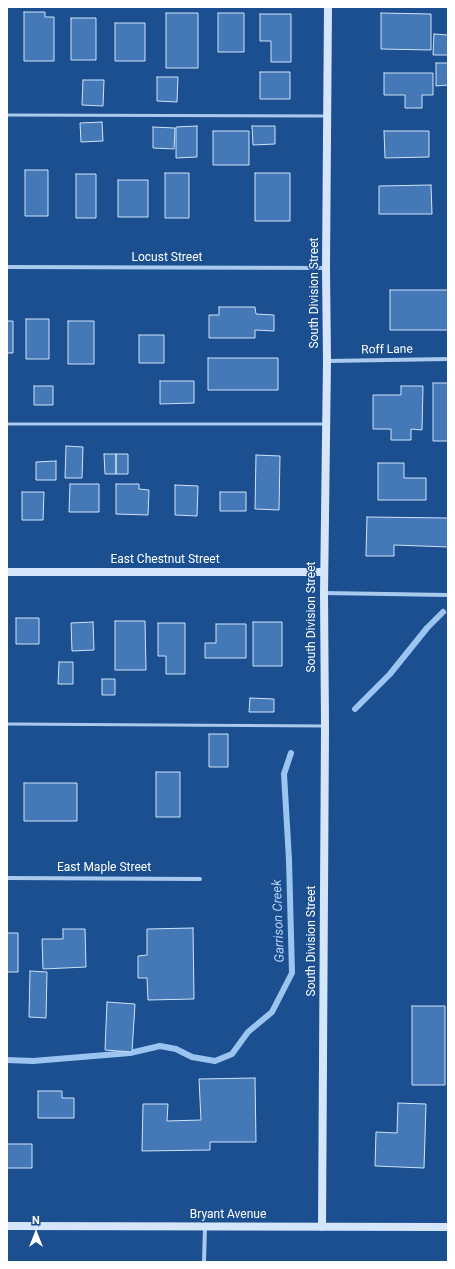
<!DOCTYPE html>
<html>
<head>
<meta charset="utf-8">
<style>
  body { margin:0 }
  #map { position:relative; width:455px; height:1269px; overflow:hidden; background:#1b4f8f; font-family:Roboto,sans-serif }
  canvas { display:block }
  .frame { position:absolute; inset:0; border:8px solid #fff; pointer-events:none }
  .north { position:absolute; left:16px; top:1213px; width:40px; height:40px; -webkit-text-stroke:3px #1b4f8f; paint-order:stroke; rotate:0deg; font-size:11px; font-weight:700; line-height:16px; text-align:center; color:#fff }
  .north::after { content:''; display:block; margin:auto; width:14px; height:18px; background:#fff; clip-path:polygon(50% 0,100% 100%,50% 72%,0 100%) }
</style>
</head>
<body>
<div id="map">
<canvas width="455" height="1269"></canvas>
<div class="frame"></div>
<div class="north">N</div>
</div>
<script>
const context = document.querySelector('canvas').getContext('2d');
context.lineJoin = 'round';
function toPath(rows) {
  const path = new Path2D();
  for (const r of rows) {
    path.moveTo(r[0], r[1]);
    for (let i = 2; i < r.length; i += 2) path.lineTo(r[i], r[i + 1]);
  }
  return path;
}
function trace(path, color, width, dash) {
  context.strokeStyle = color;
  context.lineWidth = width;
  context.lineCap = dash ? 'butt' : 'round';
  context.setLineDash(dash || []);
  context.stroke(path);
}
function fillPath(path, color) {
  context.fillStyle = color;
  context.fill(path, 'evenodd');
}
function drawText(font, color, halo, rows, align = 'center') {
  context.font = font + ' Roboto,sans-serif';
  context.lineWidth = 3;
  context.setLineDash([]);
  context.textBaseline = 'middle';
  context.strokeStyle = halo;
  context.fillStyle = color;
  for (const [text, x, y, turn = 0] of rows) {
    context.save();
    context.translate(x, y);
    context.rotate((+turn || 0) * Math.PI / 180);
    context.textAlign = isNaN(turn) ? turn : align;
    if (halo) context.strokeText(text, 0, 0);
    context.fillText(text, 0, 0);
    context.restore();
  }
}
trace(toPath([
  [355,709,390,674,427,628,443,612],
  [7,1060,33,1061,130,1053,160,1046,176,1049,192,1057,215,1061,232,1054,248,1032,272,1012,292,973,289,860,284,774,291,753]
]), '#9cc4f0', 6);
const building = toPath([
  [24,12,45,12,45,17,54,17,54,61,24,61,24,12],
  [166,13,198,13,198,68,166,68,166,13],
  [218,13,244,13,244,52,218,52,218,13],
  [381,13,431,14,431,50,381,49,381,13],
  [260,14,291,14,291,62,271,62,271,41,260,41,260,14],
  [71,18,96,18,96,60,71,60,71,18],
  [115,23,145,23,145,61,115,61,115,23],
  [434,34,448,35,448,55,433,55,434,34],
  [436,63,448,63,448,85,436,86,436,63],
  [260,72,290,72,290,99,260,99,260,72],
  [384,73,433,73,433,95,422,95,422,108,405,108,405,95,384,95,384,73],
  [157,77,178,77,177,102,157,101,157,77],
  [83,80,104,80,103,106,82,105,83,80],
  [102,122,103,141,81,142,80,123,102,122],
  [197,126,197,157,176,158,176,127,197,126],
  [252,126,275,126,275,144,253,145,252,126],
  [153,127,175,128,174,149,153,148,153,127],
  [213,131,249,131,249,165,213,165,213,131],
  [384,131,429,131,429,157,385,158,384,131],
  [25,170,48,170,48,216,25,216,25,170],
  [165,173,189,173,189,218,165,218,165,173],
  [255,173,290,173,290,221,255,221,255,173],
  [76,174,96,174,96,218,76,218,76,174],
  [118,180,148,180,148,217,118,217,118,180],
  [431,185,432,214,379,214,379,186,431,185],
  [390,290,448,290,448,330,390,330,390,290],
  [219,307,255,307,256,314,274,315,274,331,255,330,255,338,209,338,209,315,219,315,219,307],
  [26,319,49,319,49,359,26,359,26,319],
  [7,321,13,321,13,353,7,353,7,321],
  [68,321,94,321,94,364,68,364,68,321],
  [139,335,164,335,164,363,139,363,139,335],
  [208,358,278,358,278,390,208,390,208,358],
  [160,381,194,381,194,403,160,404,160,381],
  [433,383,448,383,448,441,433,441,433,383],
  [34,386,53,386,53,405,34,405,34,386],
  [401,386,423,386,422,430,411,429,411,440,391,440,391,429,373,429,373,395,401,395,401,386],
  [66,446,83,447,82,478,65,478,66,446],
  [104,454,116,454,116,474,105,474,104,454],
  [116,454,128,454,128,474,116,474,116,454],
  [256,455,280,456,279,510,255,509,256,455],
  [56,461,56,480,36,480,36,462,56,461],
  [378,463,404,463,404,478,426,478,426,500,378,500,378,463],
  [70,484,99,484,99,512,69,512,70,484],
  [116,484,139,484,139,489,149,490,148,515,116,514,116,484],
  [175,485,198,486,197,516,175,515,175,485],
  [22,492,44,492,43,520,22,520,22,492],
  [220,492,246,492,246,511,220,511,220,492],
  [367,517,448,518,448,547,394,545,394,556,366,556,367,517],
  [16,618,39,618,39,644,16,644,16,618],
  [115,621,145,621,146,670,115,670,115,621],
  [93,622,94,650,72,651,71,623,93,622],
  [253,622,282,622,282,666,253,666,253,622],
  [158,623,185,623,185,674,166,674,166,656,158,656,158,623],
  [216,624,246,624,246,658,205,658,205,643,216,643,216,624],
  [59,662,73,662,73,684,58,684,59,662],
  [102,679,115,679,115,695,102,695,102,679],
  [250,698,274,699,274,712,249,712,250,698],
  [209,734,228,734,228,767,209,767,209,734],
  [156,772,180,772,180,817,156,817,156,772],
  [24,783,77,783,77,821,24,821,24,783],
  [193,928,194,999,148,1000,147,978,138,978,138,956,147,955,147,929,193,928],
  [63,929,85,929,86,967,43,969,42,939,63,939,63,929],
  [7,933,18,933,18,972,7,972,7,933],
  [30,971,47,972,46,1018,29,1017,30,971],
  [107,1002,135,1004,132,1052,105,1050,107,1002],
  [412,1006,445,1006,445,1085,412,1085,412,1006],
  [255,1078,256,1142,210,1142,210,1150,142,1151,143,1104,168,1104,167,1121,201,1120,199,1079,255,1078],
  [38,1091,62,1091,62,1098,74,1098,74,1118,38,1118,38,1091],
  [398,1103,426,1104,424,1168,375,1166,376,1132,397,1133,398,1103],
  [7,1144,32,1144,32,1168,7,1168,7,1144]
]);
fillPath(building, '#4478b7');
trace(building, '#cfe3fa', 1);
trace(toPath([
  [7,115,327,116],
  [7,424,324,424],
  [7,724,325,726]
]), '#a9c9ee', 3);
trace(toPath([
  [7,267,326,268],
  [327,361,448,359],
  [324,593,448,595],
  [7,878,200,879],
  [204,1262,205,1227]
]), '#a9c9ee', 4);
trace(toPath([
  [7,572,324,572],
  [7,1226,448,1227],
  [322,1227,325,726,324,593,327,361,326,268,328,7]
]), '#d6e6fa', 8);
drawText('12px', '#fff', '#1b4f8f', [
  ["Locust Street",167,258],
  ["South Division Street",315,293,-90],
  ["Roff Lane",387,350,-1],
  ["East Chestnut Street",165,560],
  ["South Division Street",312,617,-90],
  ["East Maple Street",104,868],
  ["South Division Street",312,941,-90],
  ["Bryant Avenue",228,1215]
]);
drawText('italic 13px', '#b5d3f5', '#1b4f8f', [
  ["Garrison Creek",279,921,-92]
]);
</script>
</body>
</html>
